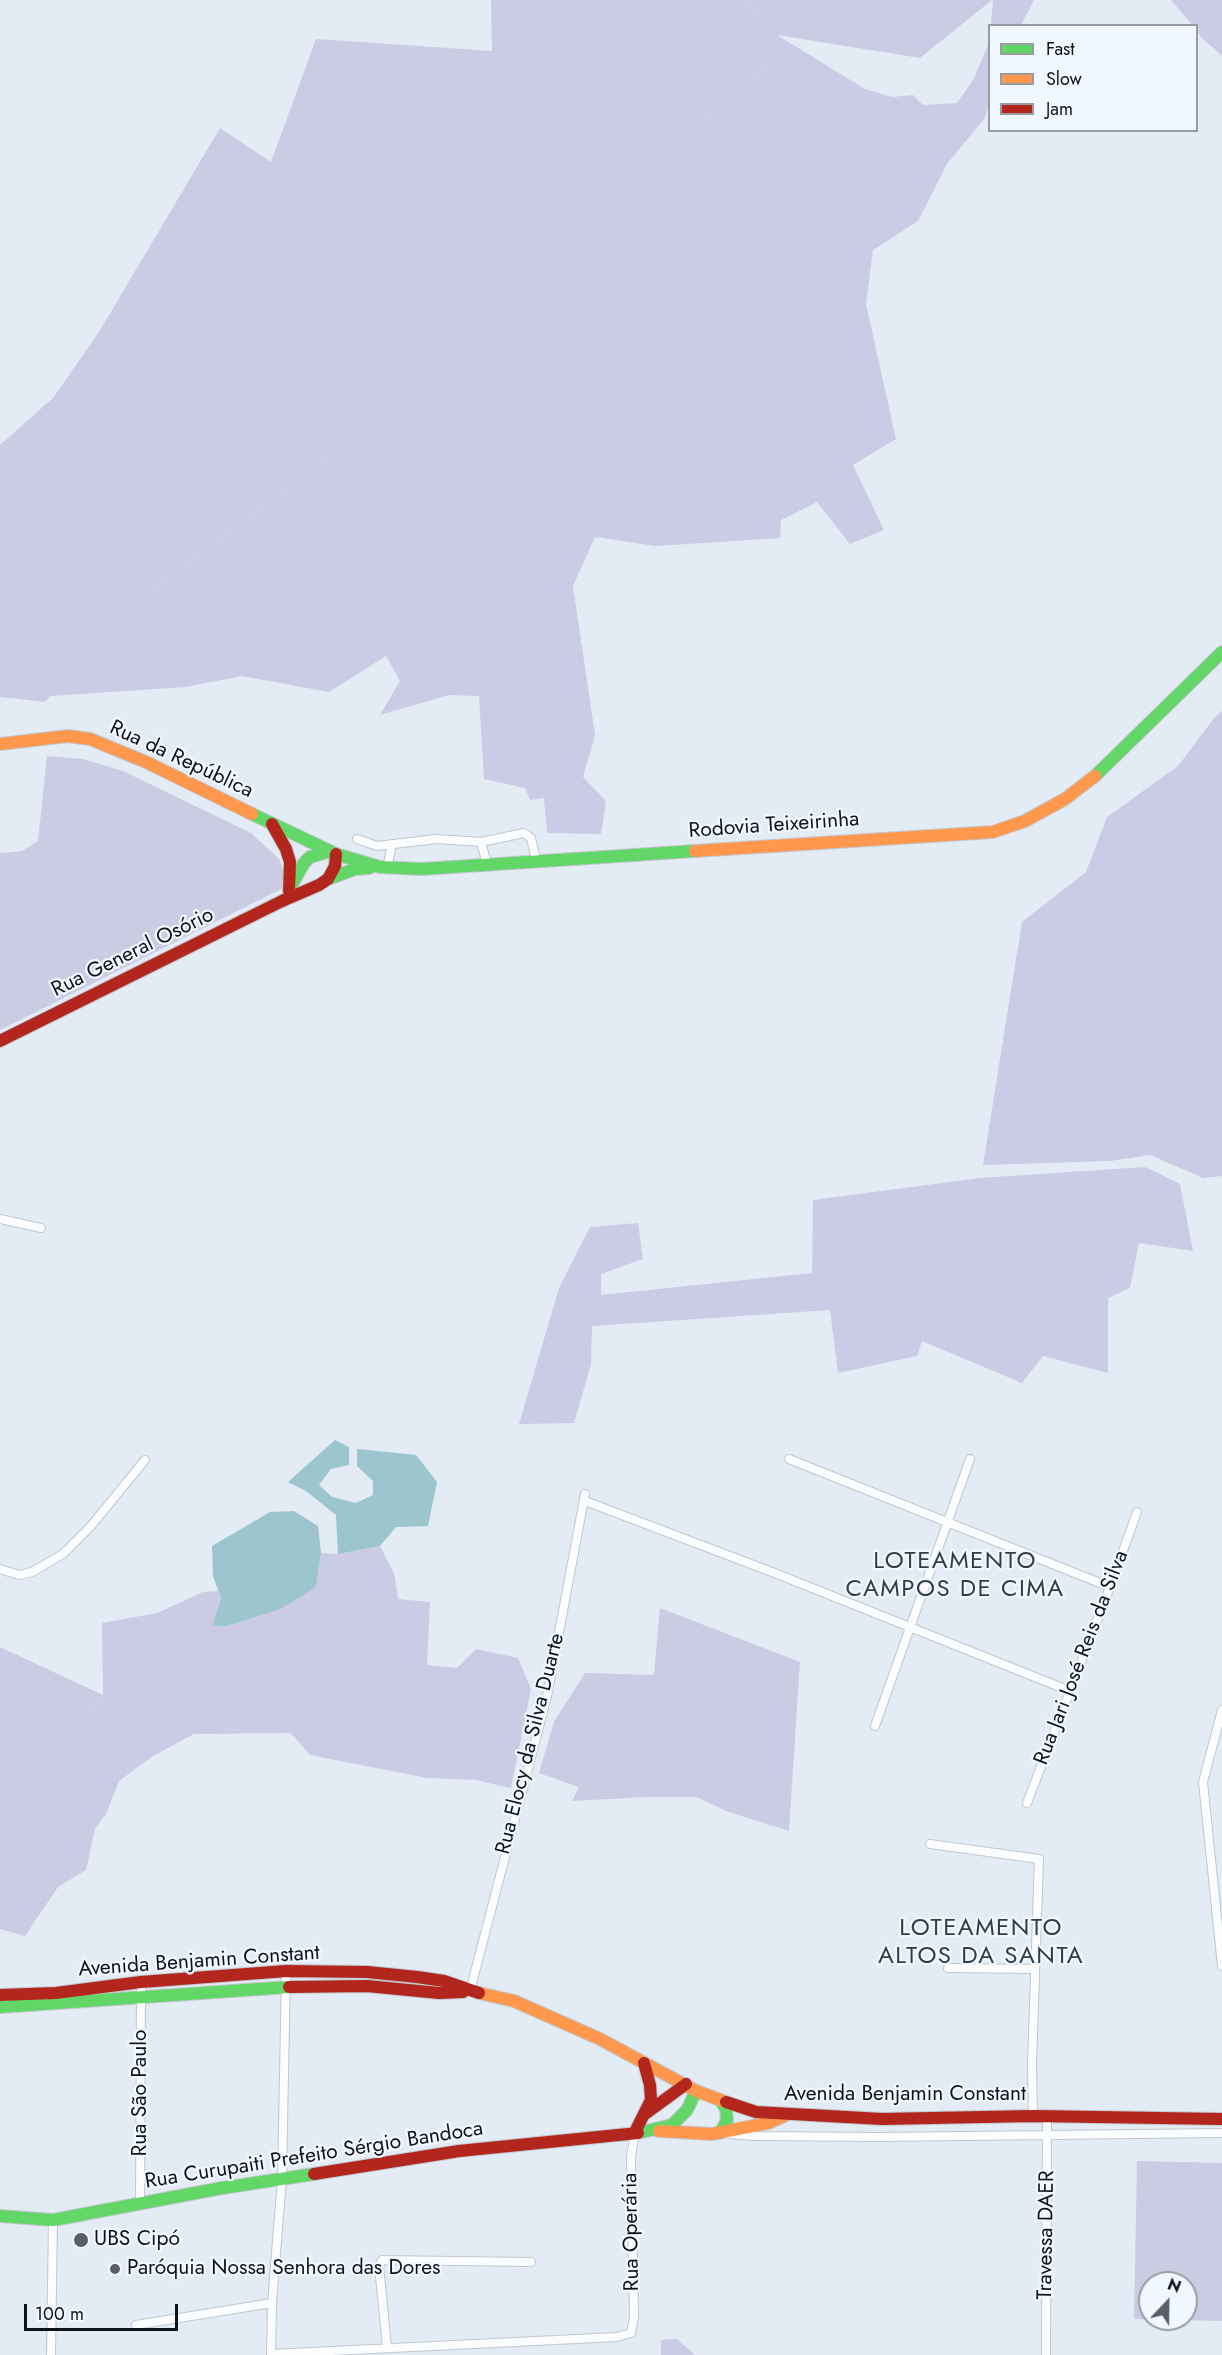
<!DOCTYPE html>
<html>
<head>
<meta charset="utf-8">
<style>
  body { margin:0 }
  #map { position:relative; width:1222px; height:2355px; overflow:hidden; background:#e3ebf4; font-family:Jost,sans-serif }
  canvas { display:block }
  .legend { position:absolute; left:988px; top:24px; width:210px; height:108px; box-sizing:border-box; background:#f1f7fe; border:2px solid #969ca2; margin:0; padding:8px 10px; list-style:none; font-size:18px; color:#0e1318 }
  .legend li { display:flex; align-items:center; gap:12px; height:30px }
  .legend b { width:30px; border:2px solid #969ca2 }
  .north { position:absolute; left:1138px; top:2271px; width:60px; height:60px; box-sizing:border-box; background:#f1f7fe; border:2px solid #969ca2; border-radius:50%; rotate:22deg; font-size:16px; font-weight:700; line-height:24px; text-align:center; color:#0e1318 }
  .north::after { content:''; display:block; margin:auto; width:21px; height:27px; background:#595f65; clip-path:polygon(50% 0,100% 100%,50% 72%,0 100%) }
  .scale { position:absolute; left:24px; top:2304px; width:154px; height:27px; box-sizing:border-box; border:3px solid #0e1318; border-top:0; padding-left:8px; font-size:18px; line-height:21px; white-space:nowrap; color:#0e1318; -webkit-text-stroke:4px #f1f7fe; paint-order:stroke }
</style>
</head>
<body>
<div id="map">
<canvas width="1222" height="2355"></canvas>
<ul class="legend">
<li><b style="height:8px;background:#63d668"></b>Fast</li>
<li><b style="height:8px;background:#ff974d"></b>Slow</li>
<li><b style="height:8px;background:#b3261e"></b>Jam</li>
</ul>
<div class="north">N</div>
<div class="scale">100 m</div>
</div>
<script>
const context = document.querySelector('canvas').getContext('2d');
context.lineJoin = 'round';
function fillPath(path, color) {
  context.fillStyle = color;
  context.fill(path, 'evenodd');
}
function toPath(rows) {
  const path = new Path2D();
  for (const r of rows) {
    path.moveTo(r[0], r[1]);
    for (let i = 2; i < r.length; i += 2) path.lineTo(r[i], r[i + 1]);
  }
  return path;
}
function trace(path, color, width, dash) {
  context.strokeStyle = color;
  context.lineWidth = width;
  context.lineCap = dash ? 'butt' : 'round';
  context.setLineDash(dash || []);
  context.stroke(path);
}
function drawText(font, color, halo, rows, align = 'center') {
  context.font = font + ' Jost,sans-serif';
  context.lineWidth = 4.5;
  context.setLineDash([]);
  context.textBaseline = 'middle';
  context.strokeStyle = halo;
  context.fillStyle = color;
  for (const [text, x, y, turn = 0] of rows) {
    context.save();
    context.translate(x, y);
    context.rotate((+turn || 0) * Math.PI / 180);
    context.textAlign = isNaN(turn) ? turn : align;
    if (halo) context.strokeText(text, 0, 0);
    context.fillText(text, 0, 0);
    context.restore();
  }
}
fillPath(toPath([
  [491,0,621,0,614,2,695,127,777,58,804,70,293,485,149,593,45,702,0,697,0,445,53,398,99,332,220,128,271,162,316,39,492,51],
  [744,0,992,0,920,58,777,35],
  [47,756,83,759,123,771,251,833,279,859,284,872,283,888,0,1030,0,853,22,851,38,841],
  [660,1608,800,1662,789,1831,726,1811,697,1797,646,1797,572,1801,579,1787,539,1773,554,1722,585,1673,654,1675],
  [0,1647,103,1695,74,1733,64,1770,95,1829,86,1870,58,1887,25,1936,0,1929],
  [1137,2161,1222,2163,1222,2321,1134,2319],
  [1150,2283,1186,2283,1186,2319,1150,2319]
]), '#cbcce4');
fillPath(toPath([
  [621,0,744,0,777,35,865,89,892,97,913,95,923,105,957,103,973,80,989,43,989,103,985,118,947,164,918,221,873,250,866,304,896,439,853,465,884,530,850,544,817,502,781,520,780,538,656,546,595,537,573,586,595,735,583,777,606,801,601,834,547,833,544,798,530,800,525,788,484,779,479,696,449,695,380,715,400,681,386,656,329,692,242,676,185,687,50,696,149,593,293,485,803,70,777,58,695,127,648,104,597,70,614,2],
  [993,0,1034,0,1021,25,991,25],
  [1171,0,1222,0,1222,56,1201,37,1197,31,1196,26,1192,25],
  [1222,711,1222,1176,1203,1178,1150,1155,1110,1161,983,1165,1022,922,1086,872,1107,817,1178,766,1215,717],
  [1145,1167,1180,1184,1193,1251,1139,1243,1130,1288,1108,1298,1108,1373,1043,1356,1022,1383,922,1341,917,1356,838,1373,830,1310,592,1326,591,1364,574,1423,519,1424,559,1288,590,1227,638,1223,643,1259,601,1274,601,1295,812,1273,813,1200,980,1178],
  [380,1546,394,1573,398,1599,430,1602,427,1665,457,1668,476,1649,518,1658,531,1689,511,1788,476,1780,427,1778,310,1755,291,1733,194,1734,153,1756,119,1781,106,1814,95,1829,64,1770,74,1733,103,1695,102,1623,157,1613,203,1592,218,1591,221,1598,212,1626,227,1626,247,1619,316,1587,321,1553,338,1554],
  [677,2339,695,2355,661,2355,661,2340]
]), '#cbcbe6');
fillPath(toPath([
  [335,1440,349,1447,349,1465,331,1469,319,1485,332,1497,356,1503,373,1495,373,1481,357,1466,357,1449,416,1455,437,1482,428,1526,396,1527,380,1546,338,1554,336,1515,306,1491,288,1482],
  [294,1511,318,1526,321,1553,316,1587,280,1609,227,1626,212,1626,221,1598,213,1576,212,1546,270,1512]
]), '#9cc5ce');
const street = toPath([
  [357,839,377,846,436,839,481,842,524,833,531,838,536,860],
  [481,842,487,864],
  [387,868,392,844],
  [0,1219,41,1228],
  [789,1459,1110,1587],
  [585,1501,772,1572,1070,1691],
  [0,1569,19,1575,32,1572,63,1554,91,1526,145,1460],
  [1222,1710,1203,1782,1222,1966],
  [875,1726,970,1459],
  [1027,1803,1110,1587,1137,1512],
  [930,1844,1039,1859,1032,2063,1033,2116],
  [948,1968,1035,1969],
  [470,1991,547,1696,585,1494],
  [729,2134,754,2136,878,2137,1222,2133],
  [140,2203,141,1982],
  [136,2325,272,2303],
  [387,2347,379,2266,382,2260,531,2262],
  [271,2354,617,2337,631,2333,634,2317,631,2157,635,2132],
  [51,2355,53,2220],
  [271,2355,272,2303,282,2179,286,1971],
  [1046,2355,1047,2116]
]);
const fast = toPath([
  [1095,776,1222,652],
  [252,814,336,854,380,867,422,869,695,851],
  [328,879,355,869,369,868],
  [290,888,304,863,310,857,330,851],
  [0,2007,289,1987],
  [638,2133,672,2125,687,2110,696,2091],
  [720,2133,727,2120,726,2109,721,2101],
  [0,2216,53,2220,222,2188,314,2174]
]);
const slow = toPath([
  [0,744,68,736,90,739,146,762,252,814],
  [695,851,993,832,1025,821,1065,799,1095,776],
  [479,1993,514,2001,600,2039,696,2091,726,2102],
  [659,2131,712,2134,768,2123,786,2115]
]);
const jam = toPath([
  [272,824,286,849,290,862,289,891],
  [0,1041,282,901,319,885,328,879,335,866,336,854],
  [289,1987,367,1986,439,1993,463,1992],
  [0,1995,56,1993,141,1982,286,1971,367,1972,417,1977,444,1981,479,1993],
  [726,2102,756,2112,882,2119,1033,2116,1222,2119],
  [645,2114,686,2084],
  [635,2132,651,2100,650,2085,644,2063],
  [314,2174,459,2151,638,2133]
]);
trace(street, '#c1c7cd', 10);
trace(fast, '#c1c7cd', 14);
trace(slow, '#c1c7cd', 14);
trace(jam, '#c1c7cd', 14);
trace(street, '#fbfcfd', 8);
trace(fast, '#63d668', 12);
trace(slow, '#ff974d', 12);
trace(jam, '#b3261e', 12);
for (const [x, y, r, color] of [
  [81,2240,8,"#595f65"],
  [115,2269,6,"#595f65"]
]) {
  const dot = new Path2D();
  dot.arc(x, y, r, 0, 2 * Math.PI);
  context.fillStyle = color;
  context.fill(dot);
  trace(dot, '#f1f7fe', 2);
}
drawText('21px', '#0e1318', '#f1f7fe', [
  ["Rua da República",181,760,25],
  ["Rodovia Teixeirinha",774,826,-4],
  ["Rua General Osório",133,953,-26],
  ["Rua Jari José Reis da Silva",1082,1658,-69],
  ["Rua Elocy da Silva Duarte",531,1744,-76],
  ["Avenida Benjamin Constant",199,1962,-4],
  ["Rua São Paulo",141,2093,-90],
  ["Avenida Benjamin Constant",905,2095],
  ["Rua Curupaiti Prefeito Sérgio Bandoca",314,2156,-9],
  ["Rua Operária",632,2232,-91],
  ["Travessa DAER",1047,2235,-89]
]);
drawText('21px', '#0e1318', '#f1f7fe', [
  ["UBS Cipó",94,2240],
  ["Paróquia Nossa Senhora das Dores",127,2269]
], 'left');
context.letterSpacing = '1.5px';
drawText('24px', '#323d4a', '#f1f7fe', [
  ["LOTEAMENTO",955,1562],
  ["CAMPOS DE CIMA",955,1590],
  ["LOTEAMENTO",981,1929],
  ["ALTOS DA SANTA",981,1957]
]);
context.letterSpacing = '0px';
</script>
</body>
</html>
